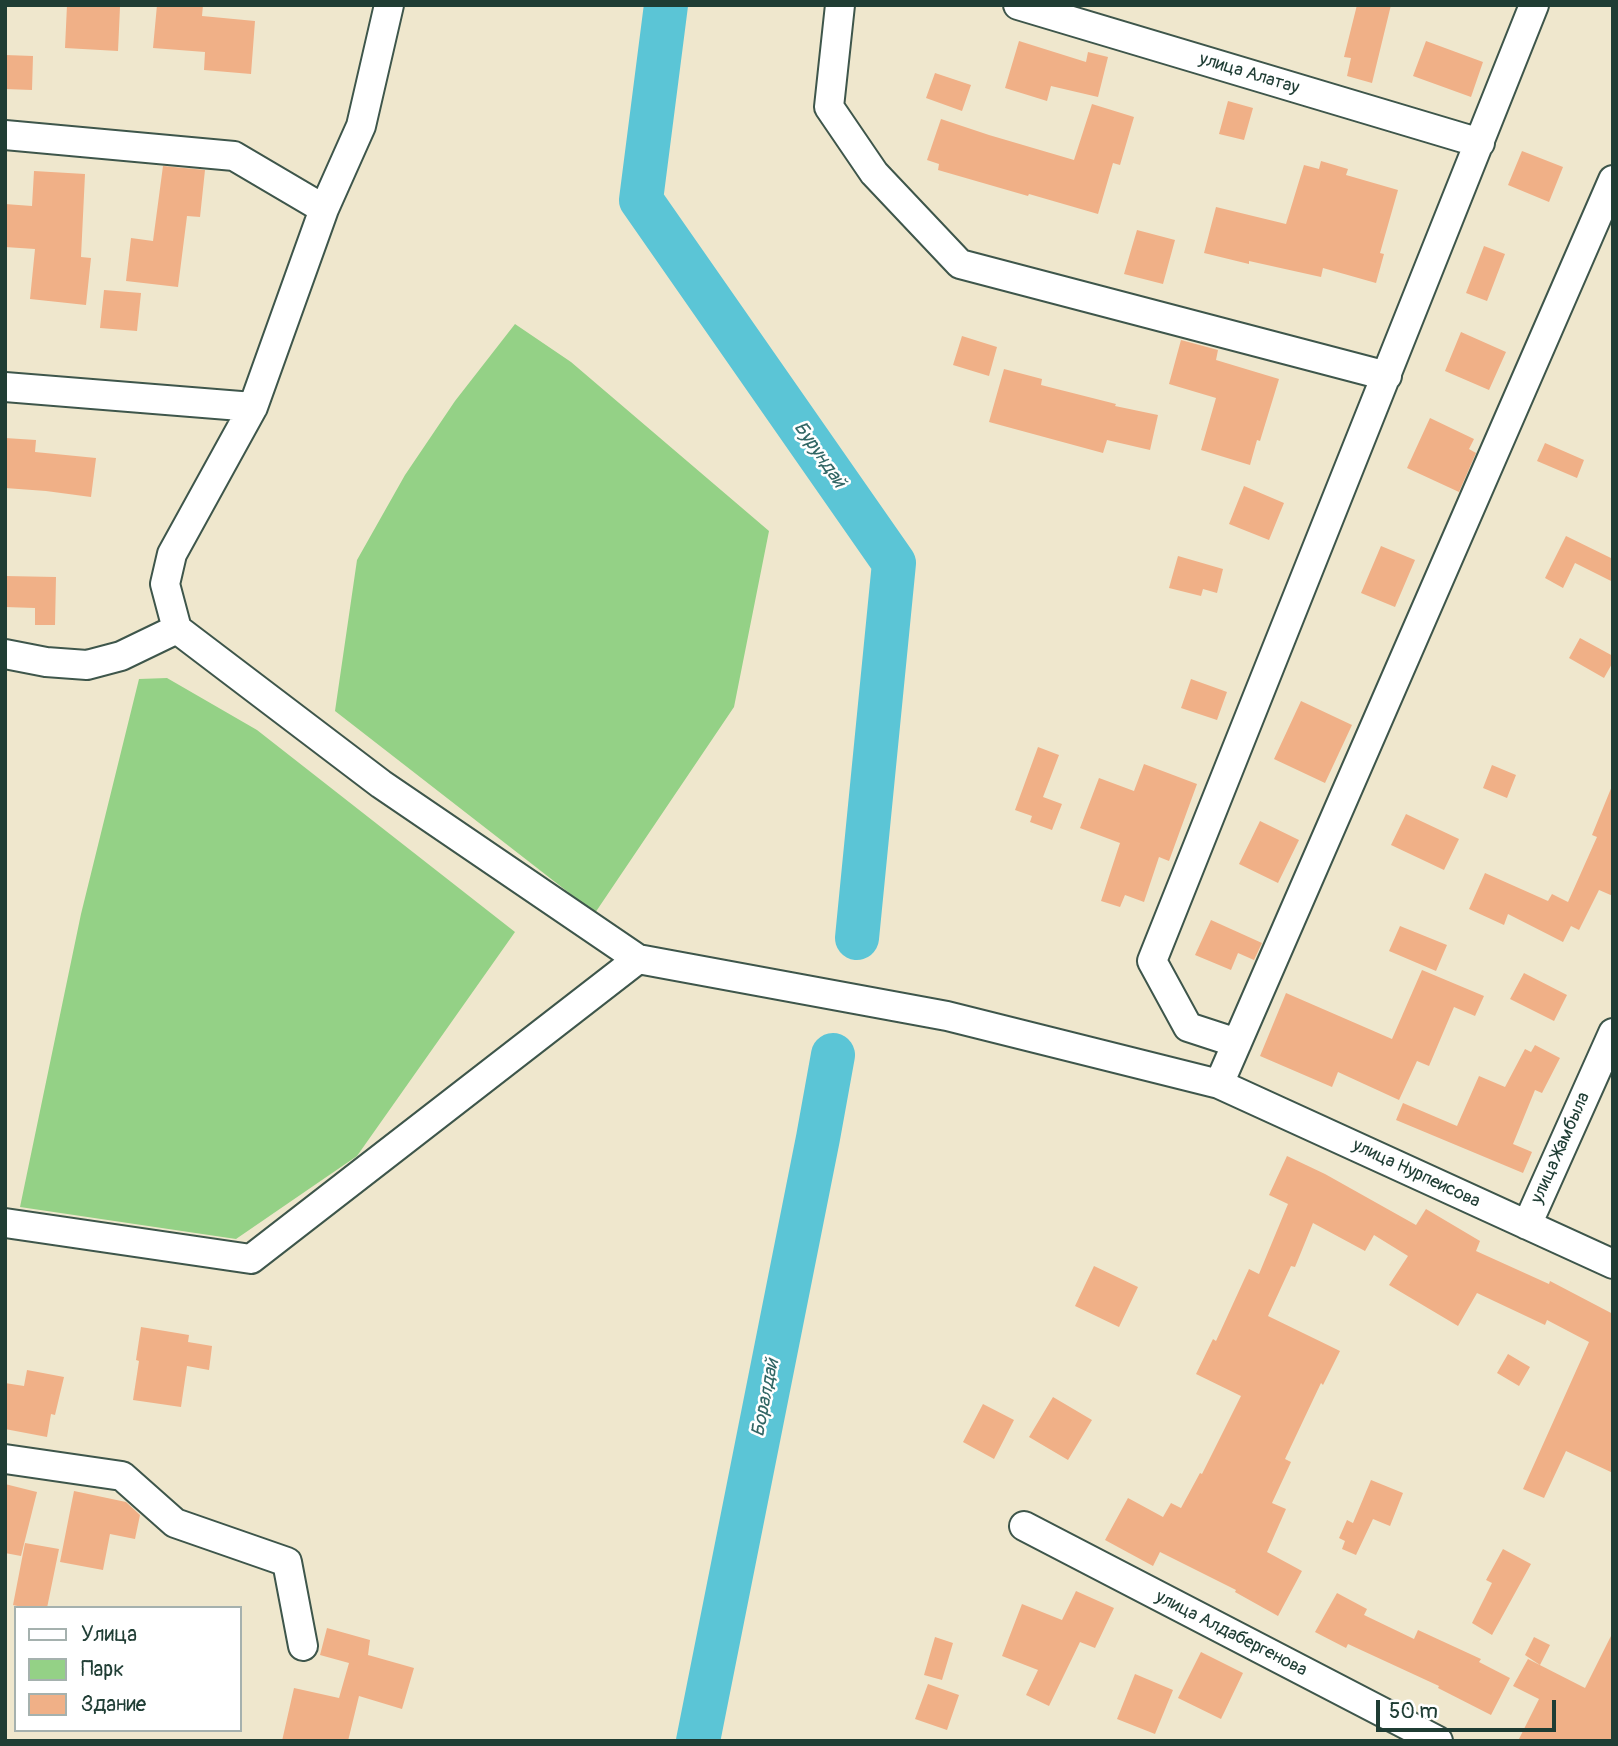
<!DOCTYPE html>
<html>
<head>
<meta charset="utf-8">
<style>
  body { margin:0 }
  #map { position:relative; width:1618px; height:1746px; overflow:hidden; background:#efe7cd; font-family:Pangolin,sans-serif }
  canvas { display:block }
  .frame { position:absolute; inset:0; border:7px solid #1f3d34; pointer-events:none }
  .legend { position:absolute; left:14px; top:1606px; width:228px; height:126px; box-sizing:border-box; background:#fff; border:2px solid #a5b1ae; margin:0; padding:9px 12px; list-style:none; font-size:21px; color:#1f3d34 }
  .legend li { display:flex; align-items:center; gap:14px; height:35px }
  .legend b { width:35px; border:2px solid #a5b1ae }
  .scale { position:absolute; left:1376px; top:1700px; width:180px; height:32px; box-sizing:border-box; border:4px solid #1f3d34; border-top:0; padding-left:9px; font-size:21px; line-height:24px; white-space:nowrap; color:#1f3d34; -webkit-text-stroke:5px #fff; paint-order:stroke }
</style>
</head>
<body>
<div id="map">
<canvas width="1618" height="1746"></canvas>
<div class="frame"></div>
<ul class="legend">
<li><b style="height:9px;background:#fff"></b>Улица</li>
<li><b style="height:19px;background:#94d186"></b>Парк</li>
<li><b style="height:19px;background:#f0b087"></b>Здание</li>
</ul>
<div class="scale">50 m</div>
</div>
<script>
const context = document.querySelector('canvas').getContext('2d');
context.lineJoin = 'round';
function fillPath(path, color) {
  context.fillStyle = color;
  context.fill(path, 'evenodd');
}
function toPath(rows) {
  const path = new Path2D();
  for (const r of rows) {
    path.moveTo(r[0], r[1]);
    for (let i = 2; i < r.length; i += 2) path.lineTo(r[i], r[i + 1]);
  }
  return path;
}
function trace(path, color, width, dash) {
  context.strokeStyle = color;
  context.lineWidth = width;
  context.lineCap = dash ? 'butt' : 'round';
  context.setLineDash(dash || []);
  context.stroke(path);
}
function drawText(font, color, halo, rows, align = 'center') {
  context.font = font + ' Pangolin,sans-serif';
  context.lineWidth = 5;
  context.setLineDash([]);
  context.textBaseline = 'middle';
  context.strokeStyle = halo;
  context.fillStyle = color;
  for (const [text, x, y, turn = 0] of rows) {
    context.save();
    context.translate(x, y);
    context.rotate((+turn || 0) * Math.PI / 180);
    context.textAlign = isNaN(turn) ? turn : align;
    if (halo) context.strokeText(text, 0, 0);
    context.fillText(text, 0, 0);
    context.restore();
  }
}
fillPath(toPath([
  [515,324,571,362,769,531,734,707,595,913,335,711,357,560,405,475,455,401],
  [167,678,257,730,515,932,357,1156,236,1239,20,1207,81,914,139,679]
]), '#94d186');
trace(toPath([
  [666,5,641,200,894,563,857,938],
  [698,1741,818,1138,833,1055]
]), '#5bc5d6', 44);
fillPath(toPath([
  [67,5,120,7,118,51,65,48],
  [157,5,203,5,202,16,255,21,251,74,204,70,205,52,153,48],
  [1357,5,1391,5,1372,83,1347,76,1351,58,1344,57],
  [1019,41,1086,62,1088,52,1108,57,1098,97,1051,86,1047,101,1005,88],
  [1426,41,1483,62,1471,97,1413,76],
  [5,55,33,56,32,90,5,89],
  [935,73,971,85,962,111,926,98],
  [1228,101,1253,108,1244,140,1219,134],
  [1092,104,1134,117,1120,165,1113,163,1098,214,1029,194,1028,196,938,170,939,164,927,160,941,119,989,135,1074,160],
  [1522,151,1563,167,1549,202,1508,185],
  [1321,161,1348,169,1346,175,1398,190,1380,253,1384,254,1376,283,1323,268,1321,277,1249,261,1249,264,1204,253,1216,207,1286,224,1304,165,1319,169],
  [163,166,205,170,200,217,187,216,178,287,126,281,131,238,153,241],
  [34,171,85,174,81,257,91,258,86,305,30,299,35,249,5,247,5,204,32,206],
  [1137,230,1175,240,1163,284,1124,274],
  [1484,246,1505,254,1487,301,1466,293],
  [104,290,141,293,137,331,100,328],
  [1461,332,1506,352,1489,390,1445,371],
  [962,336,997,347,989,376,953,365],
  [1181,340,1218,350,1216,360,1279,379,1260,441,1257,440,1250,465,1201,450,1216,398,1169,384],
  [1004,369,1042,379,1041,385,1116,404,1115,406,1158,415,1150,450,1107,440,1103,453,989,422],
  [1430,418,1474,439,1469,449,1476,453,1459,492,1407,468],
  [5,438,36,440,35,452,96,458,91,497,46,491,5,488],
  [1545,443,1584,460,1577,478,1537,461],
  [1244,486,1284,503,1269,540,1229,524],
  [1566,536,1613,559,1613,582,1575,563,1563,588,1545,578],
  [1381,546,1415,560,1395,607,1361,593],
  [1178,556,1223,569,1217,593,1203,589,1201,596,1169,588],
  [5,576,56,577,55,625,35,625,35,608,5,607],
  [1580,638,1613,656,1613,662,1604,678,1569,658],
  [1191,679,1227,692,1217,720,1181,708],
  [1301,701,1352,725,1325,783,1274,759],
  [1038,747,1059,755,1043,797,1062,804,1052,830,1030,822,1032,816,1015,810],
  [1144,764,1197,784,1169,861,1159,857,1144,902,1125,895,1120,907,1101,901,1120,843,1080,828,1099,778,1134,791],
  [1492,765,1516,775,1507,798,1483,788],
  [1612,786,1613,896,1599,890,1579,930,1571,926,1563,942,1508,914,1504,925,1469,909,1485,873,1548,901,1552,894,1568,902,1597,837,1592,835],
  [1406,814,1459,839,1444,870,1391,845],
  [1260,821,1299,840,1278,883,1239,864],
  [1211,920,1262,943,1254,960,1238,953,1231,970,1195,955],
  [1400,926,1447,945,1436,971,1389,951],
  [1422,970,1484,996,1475,1016,1454,1007,1429,1066,1417,1061,1399,1100,1338,1072,1332,1087,1260,1056,1286,993,1392,1039],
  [1524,973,1567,995,1554,1021,1510,999],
  [1535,1045,1560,1058,1542,1093,1535,1090,1513,1144,1532,1152,1523,1173,1396,1120,1403,1103,1457,1126,1479,1076,1505,1087,1525,1049,1531,1052],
  [1287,1156,1325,1174,1416,1225,1426,1209,1480,1241,1476,1251,1549,1284,1550,1281,1613,1314,1613,1473,1566,1451,1544,1498,1523,1489,1589,1342,1547,1320,1545,1325,1477,1293,1458,1326,1389,1285,1408,1256,1374,1235,1365,1251,1313,1223,1295,1267,1291,1266,1268,1316,1340,1351,1323,1385,1321,1383,1285,1459,1291,1462,1272,1503,1286,1509,1267,1552,1302,1571,1278,1616,1235,1592,1236,1590,1160,1552,1153,1566,1105,1540,1128,1498,1163,1517,1171,1503,1181,1508,1200,1473,1202,1474,1241,1396,1196,1374,1213,1339,1216,1341,1249,1269,1259,1274,1288,1204,1269,1195],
  [1094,1266,1138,1287,1119,1327,1075,1306],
  [141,1327,189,1335,188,1342,212,1346,209,1370,187,1366,181,1407,133,1400,139,1361,136,1360],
  [1508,1354,1530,1367,1519,1386,1497,1373],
  [27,1370,64,1377,55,1415,51,1414,47,1437,5,1429,5,1383,24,1386],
  [1053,1397,1092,1420,1068,1460,1029,1437],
  [983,1404,1014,1420,994,1459,963,1442],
  [1371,1480,1403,1493,1390,1526,1373,1519,1356,1555,1342,1549,1345,1541,1339,1538,1347,1520,1353,1523],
  [5,1484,37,1492,21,1556,5,1553],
  [74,1491,126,1502,140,1515,135,1539,110,1534,103,1570,60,1562],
  [25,1543,59,1549,47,1608,26,1608,13,1605],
  [1503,1549,1531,1564,1492,1635,1472,1623,1492,1583,1486,1580],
  [1076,1591,1114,1608,1095,1648,1080,1642,1049,1706,1026,1695,1038,1670,1002,1656,1022,1604,1062,1620],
  [1337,1593,1367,1609,1364,1615,1414,1639,1418,1630,1481,1659,1479,1662,1510,1678,1491,1715,1438,1688,1439,1686,1348,1644,1346,1648,1315,1632],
  [327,1628,370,1640,368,1655,414,1668,402,1709,359,1696,348,1741,282,1741,294,1688,339,1698,349,1663,320,1655],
  [1613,1632,1613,1741,1518,1741,1539,1699,1513,1686,1528,1659,1585,1688],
  [935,1637,953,1643,942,1680,924,1675],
  [1534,1637,1550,1645,1540,1665,1525,1655],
  [1201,1652,1243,1673,1221,1719,1178,1698],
  [1135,1674,1173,1690,1155,1734,1117,1719],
  [928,1684,959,1695,947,1730,915,1719]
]), '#f0b087');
const street = toPath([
  [389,5,361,126,324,209,253,407,172,554,165,584,177,629,381,784,638,959,947,1016,1219,1084,1613,1264],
  [840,5,829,107,874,173,960,264,1387,376],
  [1018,5,1480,143],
  [5,135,234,156,324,209],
  [5,387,253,407],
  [5,654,46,662,87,665,121,656,177,629],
  [1237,1043,1188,1027,1152,961,1534,5],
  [1219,1084,1613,180],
  [5,1223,251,1259,638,959],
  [1527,1225,1613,1033],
  [5,1459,122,1476,175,1523,287,1562,303,1646],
  [1024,1526,1438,1741]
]);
trace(street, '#3e564b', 32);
trace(street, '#fff', 28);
drawText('18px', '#1f3d34', '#fff', [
  ["улица Алатау",1249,74,17],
  ["улица Жамбыла",1561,1148,-66],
  ["улица Нурпеисова",1416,1174,25],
  ["улица Алдабергенова",1231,1634,27]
]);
drawText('italic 19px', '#316665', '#fff', [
  ["Бурундай",819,455,55],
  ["Боралдай",766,1398,-79]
]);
</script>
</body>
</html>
